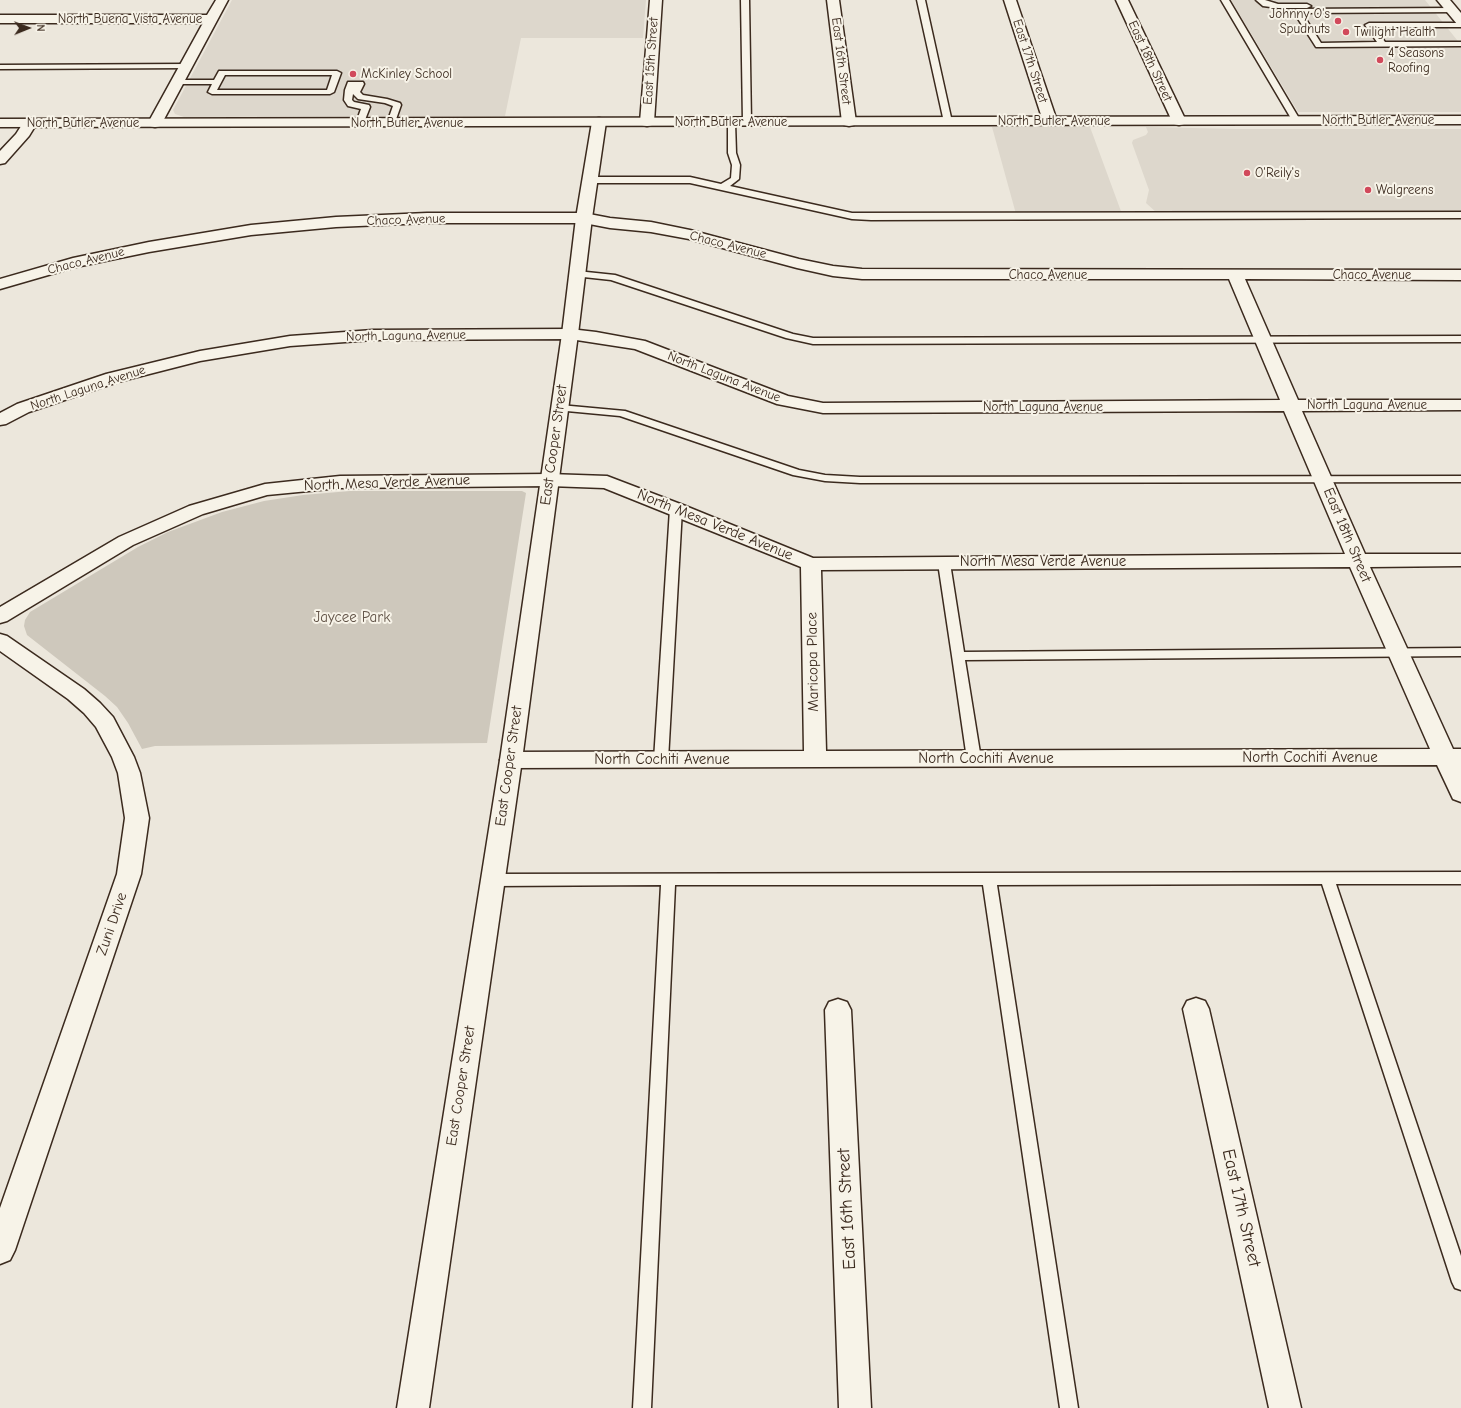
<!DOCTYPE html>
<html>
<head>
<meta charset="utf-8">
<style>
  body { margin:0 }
  #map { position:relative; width:1461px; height:1408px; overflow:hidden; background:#ece7dc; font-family:"Comic Neue",sans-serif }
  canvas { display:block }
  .north { position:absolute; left:8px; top:8px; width:40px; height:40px; -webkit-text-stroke:3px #f7f3e8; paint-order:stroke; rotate:89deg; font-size:11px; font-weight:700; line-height:16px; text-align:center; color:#3b2a1e }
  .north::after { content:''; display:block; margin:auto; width:14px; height:18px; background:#3b2a1e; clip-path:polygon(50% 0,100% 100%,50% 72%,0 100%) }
</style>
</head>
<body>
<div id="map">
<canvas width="1461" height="1408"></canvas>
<div class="north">N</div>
</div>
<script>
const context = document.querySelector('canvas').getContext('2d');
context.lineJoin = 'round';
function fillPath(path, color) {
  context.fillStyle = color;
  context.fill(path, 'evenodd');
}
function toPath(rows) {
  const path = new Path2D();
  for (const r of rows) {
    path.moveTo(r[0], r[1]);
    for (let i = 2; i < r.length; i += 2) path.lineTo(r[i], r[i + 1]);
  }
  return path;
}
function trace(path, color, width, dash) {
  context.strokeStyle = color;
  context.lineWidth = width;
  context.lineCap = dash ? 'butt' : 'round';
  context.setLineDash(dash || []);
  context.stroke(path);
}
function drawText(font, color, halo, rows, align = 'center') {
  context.font = font + ' "Comic Neue",sans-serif';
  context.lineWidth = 4;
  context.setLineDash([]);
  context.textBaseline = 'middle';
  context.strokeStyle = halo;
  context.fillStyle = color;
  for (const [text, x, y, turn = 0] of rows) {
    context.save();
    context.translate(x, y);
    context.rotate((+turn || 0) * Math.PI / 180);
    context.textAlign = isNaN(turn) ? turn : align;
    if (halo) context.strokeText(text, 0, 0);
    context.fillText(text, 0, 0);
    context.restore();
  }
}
fillPath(toPath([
  [232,0,646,0,643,38,521,38,505,116,184,117,175,114,173,110],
  [1231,0,1425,0,1461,45,1461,112,1298,112],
  [992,127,1090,127,1122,214,1016,214],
  [1146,127,1237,129,1461,129,1461,212,1157,213,1146,203,1149,190,1132,143,1133,140,1146,135,1148,132]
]), '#ddd7cc');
fillPath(toPath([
  [350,491,522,491,526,493,487,743,155,746,142,749,128,723,117,707,105,696,27,635,24,626,25,620,30,612,138,547,168,532,222,512,264,501,303,495]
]), '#cec8bc');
const service = toPath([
  [741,0,749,0,751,122,747,124,743,122,741,0],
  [917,0,925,0,952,122,951,124,945,124,944,122,917,0],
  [1221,0,1229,0,1300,120,1299,122,1296,122,1292,120,1221,0],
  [1256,0,1265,0,1278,4,1307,4,1311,6,1307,8,1278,8,1263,6,1256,0],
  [1452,8,1455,8,1455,12,1302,13,1321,43,1377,42,1365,25,1369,23,1461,23,1461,27,1374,27,1385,42,1461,42,1461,46,1319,47,1316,47,1293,11,1297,9,1452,8],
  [186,64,189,64,189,68,0,69,0,65,186,64],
  [219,71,337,71,341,73,334,92,330,94,212,94,208,92,212,84,178,84,174,82,178,80,214,80,219,71],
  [225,75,332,75,327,90,217,90,225,75],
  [348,82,363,82,364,84,360,92,363,95,387,99,400,103,401,105,394,125,391,125,387,123,393,106,385,103,358,99,353,94,352,100,354,102,369,105,370,107,363,125,357,125,356,123,361,109,348,106,344,100,345,90,348,82],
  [728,120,734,120,735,122,736,153,740,165,739,179,730,186,852,213,1461,212,1461,218,871,220,852,219,690,183,591,183,587,180,591,177,690,177,721,184,731,178,732,165,728,153,728,120],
  [577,271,615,275,793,334,813,338,1461,336,1461,342,813,344,786,338,611,280,574,276,572,274,574,272,577,271],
  [560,405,625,411,799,470,825,475,860,477,1461,476,1461,482,860,483,825,481,793,475,620,416,556,410,555,408,556,406,560,405],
  [676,506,680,507,682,509,668,760,666,763,661,765,656,763,654,760,670,509,672,507,676,506],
  [944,559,948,560,950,563,964,652,1461,648,1461,656,965,660,981,759,979,762,974,764,969,762,967,759,952,656,938,563,940,560,944,559],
  [1461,872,1461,884,1336,884,1461,1256,1461,1290,1455,1288,1452,1282,1322,884,997,885,1078,1408,1060,1408,983,885,675,885,651,1408,633,1408,661,885,492,886,487,884,485,880,487,876,492,874,1461,872]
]);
const minor = toPath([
  [216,0,228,0,162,123,160,126,155,127,150,126,148,123,203,23,0,23,0,15,207,15,216,0],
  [650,0,662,0,654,122,652,125,647,126,642,125,640,122,650,0],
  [827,0,839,0,856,122,854,125,849,126,844,125,842,122,827,0],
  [1004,0,1016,0,1057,121,1055,124,1050,125,1045,124,1043,121,1004,0],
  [1116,0,1128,0,1186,121,1184,124,1179,125,1174,124,1172,121,1116,0],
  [30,119,35,120,37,123,29,136,5,163,0,164,0,151,16,134,25,120,30,119],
  [427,213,584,213,610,218,651,222,690,230,799,259,833,266,862,269,1461,270,1461,280,1245,279,1298,400,1461,400,1461,410,1302,411,1365,554,1461,554,1461,566,1370,567,1453,749,1461,749,1461,802,1453,799,1437,765,511,768,503,766,500,760,503,754,511,752,804,751,801,567,604,488,549,486,340,488,267,495,203,514,133,545,7,621,0,623,0,607,119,537,189,506,265,484,340,476,549,474,607,476,683,505,813,558,1345,554,1284,411,823,413,777,404,635,349,570,339,373,340,290,346,200,361,118,382,29,412,6,424,0,425,0,413,17,404,106,374,200,351,290,336,373,330,570,329,596,332,645,341,788,396,823,403,1280,400,1229,279,862,279,833,276,797,268,689,239,651,232,610,228,584,223,427,223,336,227,251,235,149,252,76,267,0,289,0,279,73,258,149,242,251,225,336,217,427,213],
  [1350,567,1430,749,826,751,821,570,1350,567],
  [0,634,7,636,84,689,100,703,113,717,134,757,140,773,149,818,141,874,15,1250,10,1260,0,1264,0,1208,117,874,125,818,118,773,112,757,96,727,84,713,68,699,0,651,0,634],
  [1196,998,1205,1001,1209,1009,1301,1408,1269,1408,1183,1009,1187,1001,1196,998],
  [838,999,847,1002,851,1010,871,1408,839,1408,825,1010,829,1002,838,999]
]);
const tertiary = toPath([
  [599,118,604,119,606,122,592,218,578,334,522,760,429,1408,397,1408,500,760,562,334,576,218,592,122,594,119,599,118]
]);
const secondary = toPath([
  [1437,0,1450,0,1461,13,1461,25,1457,24,1437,0],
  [1461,116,1461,124,0,127,0,119,1461,116]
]);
trace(service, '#3b2a1e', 3);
trace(minor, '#3b2a1e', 3);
trace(tertiary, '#3b2a1e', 3);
trace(secondary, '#3b2a1e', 3);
fillPath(service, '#f7f3e8');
fillPath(minor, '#f7f3e8');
fillPath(tertiary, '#f7f3e8');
fillPath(secondary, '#f7f3e8');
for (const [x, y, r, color] of [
  [1338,21,4,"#d1495b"],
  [1346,32,4,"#d1495b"],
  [1380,60,4,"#d1495b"],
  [353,74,4,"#d1495b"],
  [1247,173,4,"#d1495b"],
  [1368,190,4,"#d1495b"]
]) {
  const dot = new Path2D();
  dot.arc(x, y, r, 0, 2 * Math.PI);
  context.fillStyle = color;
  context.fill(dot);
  trace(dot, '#f7f3e8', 1.5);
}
drawText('13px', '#3b2a1e', '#f7f3e8', [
  ["Johnny O's",1330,14,"right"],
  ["Spudnuts",1330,29,"right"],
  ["Twilight Health",1354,32],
  ["4 Seasons",1388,53],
  ["Roofing",1388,68],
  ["McKinley School",361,74],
  ["O'Reily's",1255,173],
  ["Walgreens",1376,190]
], 'left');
drawText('13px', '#3b2a1e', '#f7f3e8', [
  ["North Buena Vista Avenue",130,19],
  ["East 15th Street",651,61,-86],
  ["East 16th Street",841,61,83],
  ["East 17th Street",1030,61,72],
  ["East 18th Street",1150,61,65],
  ["North Butler Avenue",1378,120],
  ["North Butler Avenue",1054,121],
  ["North Butler Avenue",731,122],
  ["North Butler Avenue",83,123],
  ["North Butler Avenue",407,123],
  ["Chaco Avenue",406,220,-2],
  ["Chaco Avenue",728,245,14],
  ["Chaco Avenue",86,261,-14],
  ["Chaco Avenue",1048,275],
  ["Chaco Avenue",1372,275],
  ["North Laguna Avenue",406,336,-1],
  ["North Laguna Avenue",724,377,21],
  ["North Laguna Avenue",88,388,-18],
  ["North Laguna Avenue",1367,405],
  ["North Laguna Avenue",1043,407]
]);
drawText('15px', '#3b2a1e', '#f7f3e8', [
  ["East Cooper Street",554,445,-82],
  ["North Mesa Verde Avenue",387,483,-2],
  ["North Mesa Verde Avenue",715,525,22],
  ["East 18th Street",1347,535,67],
  ["North Mesa Verde Avenue",1043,562],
  ["Maricopa Place",813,662,-91],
  ["North Cochiti Avenue",1310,758],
  ["North Cochiti Avenue",986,759],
  ["North Cochiti Avenue",662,760],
  ["East Cooper Street",509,766,-82],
  ["Zuni Drive",112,924,-71],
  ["East Cooper Street",461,1086,-81]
]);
drawText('15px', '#605246', '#f7f3e8', [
  ["Jaycee Park",352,618]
]);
drawText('18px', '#3b2a1e', '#f7f3e8', [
  ["East 17th Street",1241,1208,77],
  ["East 16th Street",847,1209,-93]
]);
</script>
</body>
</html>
